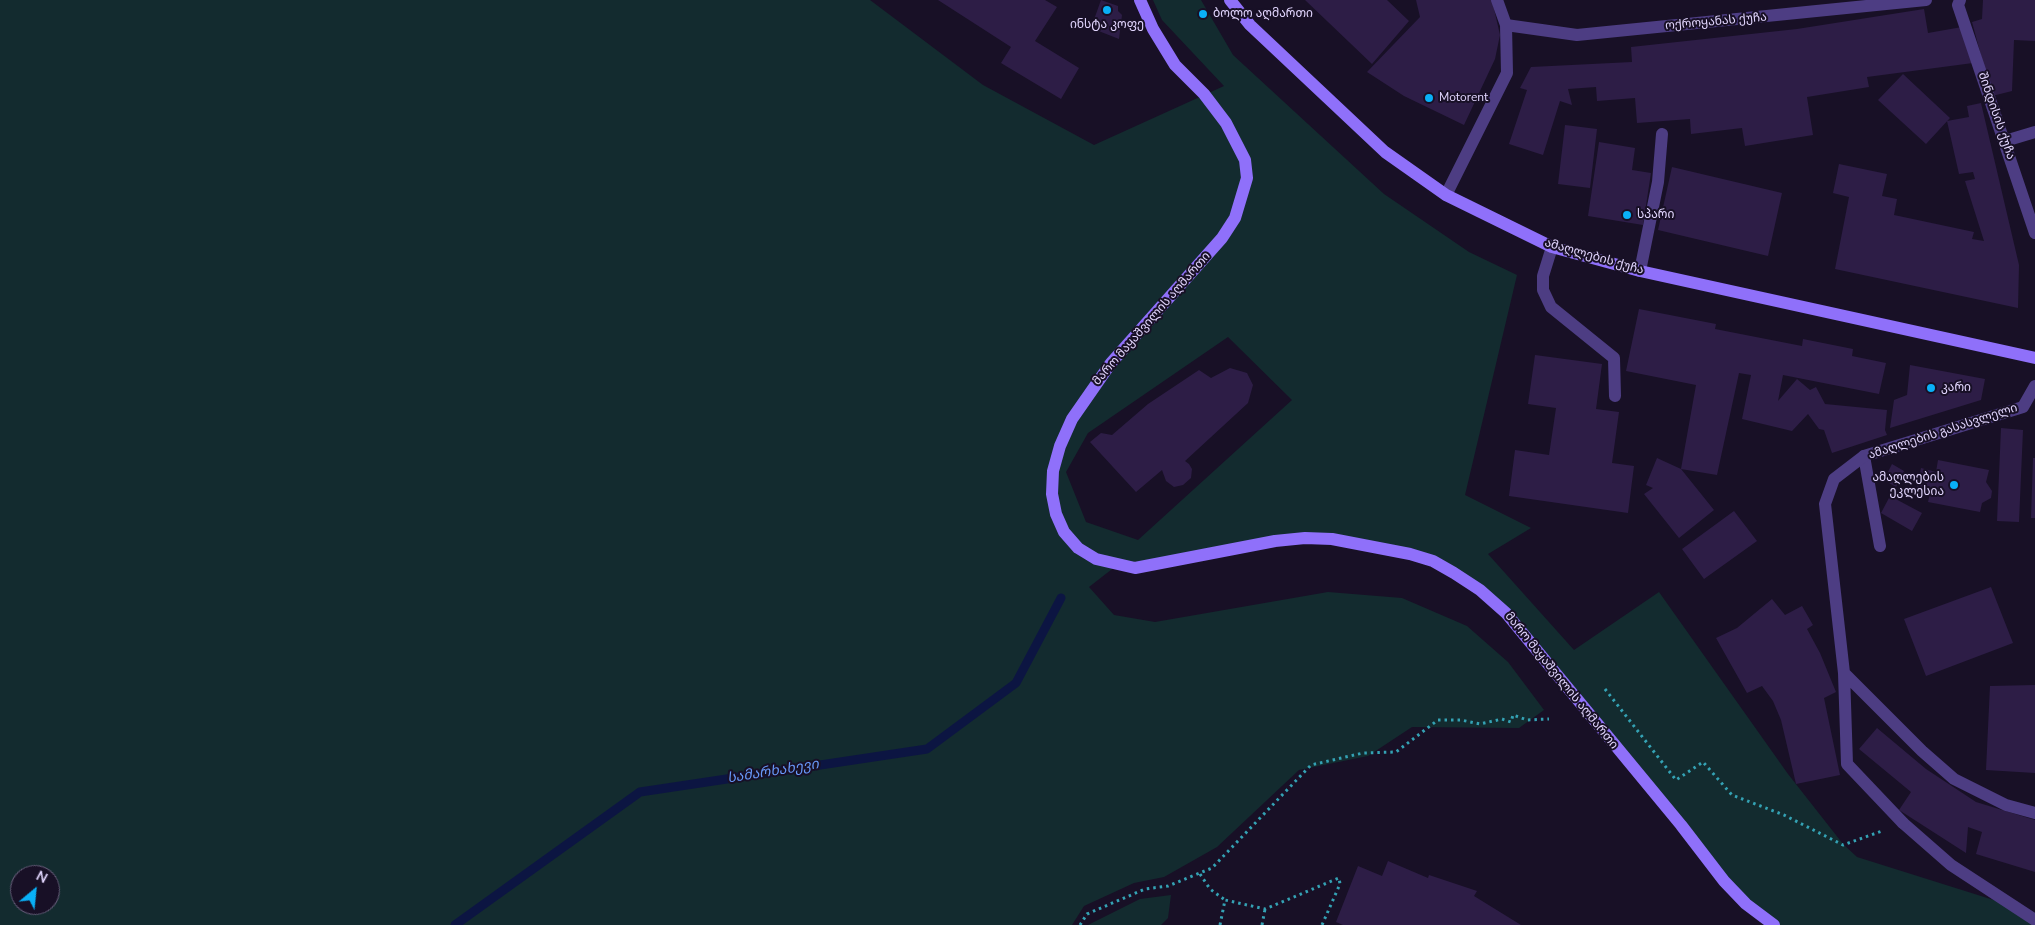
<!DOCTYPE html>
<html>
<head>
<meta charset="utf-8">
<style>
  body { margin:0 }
  #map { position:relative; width:2035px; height:925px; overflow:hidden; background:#181026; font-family:"Nunito Sans",sans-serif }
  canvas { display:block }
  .north { position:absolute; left:10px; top:865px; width:50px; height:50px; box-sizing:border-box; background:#181026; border:1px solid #695f7c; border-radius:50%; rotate:28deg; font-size:14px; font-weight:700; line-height:20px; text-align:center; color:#e2d6fe }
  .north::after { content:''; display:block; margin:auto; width:18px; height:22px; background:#09b0f7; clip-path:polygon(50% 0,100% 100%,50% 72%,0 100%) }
</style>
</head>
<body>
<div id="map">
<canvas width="2035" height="925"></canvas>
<div class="north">N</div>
</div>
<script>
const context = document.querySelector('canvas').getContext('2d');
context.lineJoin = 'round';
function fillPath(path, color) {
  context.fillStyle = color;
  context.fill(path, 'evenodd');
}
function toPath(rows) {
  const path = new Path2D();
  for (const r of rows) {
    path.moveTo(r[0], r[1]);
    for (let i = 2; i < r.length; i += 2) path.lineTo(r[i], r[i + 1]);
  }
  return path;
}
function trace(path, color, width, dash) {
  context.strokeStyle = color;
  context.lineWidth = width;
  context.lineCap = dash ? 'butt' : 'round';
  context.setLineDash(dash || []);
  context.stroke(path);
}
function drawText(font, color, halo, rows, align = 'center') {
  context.font = font + ' "Nunito Sans","Noto Sans Georgian",sans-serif';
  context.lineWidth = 4;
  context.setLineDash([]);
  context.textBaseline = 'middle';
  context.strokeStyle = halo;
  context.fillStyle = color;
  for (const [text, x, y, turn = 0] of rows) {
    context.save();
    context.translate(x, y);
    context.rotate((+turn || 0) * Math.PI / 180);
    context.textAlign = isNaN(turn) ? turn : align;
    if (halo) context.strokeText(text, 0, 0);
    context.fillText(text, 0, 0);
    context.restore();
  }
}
fillPath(toPath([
  [0,0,870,0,983,85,1094,145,1224,86,1162,20,1153,0,1201,0,1233,55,1384,194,1469,252,1517,275,1465,495,1531,528,1488,554,1574,650,1659,592,1788,774,1843,844,1857,857,2035,913,2035,925,1774,925,1760,916,1506,613,1433,561,1332,539,1116,566,1089,587,1114,615,1155,622,1328,592,1402,598,1467,626,1508,662,1544,710,1519,728,1412,727,1368,756,1299,770,1217,847,1164,877,1134,883,1084,906,1072,925,0,925],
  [1228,337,1292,400,1138,540,1086,522,1066,472,1088,433],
  [20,875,50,875,50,905,20,905],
  [1171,895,1168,918,1161,925,1088,925,1140,899]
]), '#132b2f');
trace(toPath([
  [455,925,640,792,927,749,1016,683,1061,598]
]), '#0c1542', 9);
fillPath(toPath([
  [938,0,1045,0,1057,7,1035,41,1079,68,1061,99,1001,63,1011,47],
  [1101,0,1118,6,1118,11,1122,15,1119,39,1091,28],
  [1305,0,1387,0,1409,21,1372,64],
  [1416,0,1492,0,1500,35,1495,59,1464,125,1404,96,1367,72,1420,17],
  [1983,0,2035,0,2035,41,2014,40,2012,91,1992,96,1972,22,1982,19],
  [1924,9,1928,33,1962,27,1973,63,1867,77,1869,87,1807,97,1813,135,1745,146,1742,128,1691,134,1690,119,1637,123,1635,98,1597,101,1596,87,1568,89,1572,105,1560,101,1543,155,1509,144,1527,90,1520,88,1531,67,1632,62,1631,47,1797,29],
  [1903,74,1950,118,1926,144,1878,100],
  [1981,103,2019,265,2018,308,1835,269,1849,197,1833,193,1839,164,1887,174,1882,196,1897,199,1894,215,1974,232,1972,239,1984,241,1965,181,1975,179,1973,172,1959,174,1947,121,1969,117,1967,106],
  [1565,125,1597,129,1590,188,1558,184],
  [1599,142,1635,148,1632,170,1651,173,1643,225,1588,216],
  [1672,167,1782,193,1768,256,1658,230],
  [1639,309,1716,324,1715,329,1802,346,1803,339,1853,349,1852,356,1886,363,1879,394,1783,375,1778,401,1797,379,1810,390,1816,387,1825,404,1887,410,1885,430,1887,435,1832,453,1824,430,1819,429,1808,414,1792,431,1742,419,1751,375,1739,373,1717,475,1681,469,1696,385,1626,371],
  [1535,355,1602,364,1596,409,1619,412,1612,463,1634,466,1628,513,1509,496,1515,450,1549,455,1556,408,1528,404],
  [1910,365,1985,379,1981,400,1890,428,1894,400,1907,395],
  [1230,368,1247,373,1253,385,1248,403,1185,461,1189,464,1192,469,1191,478,1183,485,1174,487,1166,481,1162,470,1136,492,1090,442,1101,433,1112,435,1148,404,1199,370,1211,378],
  [2001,428,2023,430,2019,522,1997,521],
  [1657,458,1681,469,1714,510,1679,538,1644,494,1653,488,1646,485],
  [2033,458,2035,458,2035,518,2031,518],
  [1938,460,1989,470,1986,482,1992,491,1991,498,1982,503,1980,512,1928,502,1931,489,1917,487,1921,468,1936,472],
  [1892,464,1904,471,1896,487,1884,480],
  [1890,496,1922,513,1912,531,1881,513],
  [1734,511,1757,541,1704,579,1682,549],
  [1991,587,2013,643,1926,676,1904,619],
  [1772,599,1785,615,1802,606,1813,625,1807,629,1820,653,1836,692,1824,698,1840,775,1796,784,1781,720,1773,701,1762,686,1747,693,1716,638,1737,628],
  [2035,685,2035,773,1986,770,1990,686],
  [1877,728,1926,769,1976,802,2035,820,2035,872,1976,854,1982,832,1968,827,1966,853,1899,810,1911,792,1859,749],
  [1388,861,1428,878,1429,875,1477,891,1474,896,1521,925,1343,925,1336,922,1358,866,1382,876]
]), '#2d1d46');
trace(toPath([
  [1893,495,1914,491],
  [1605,689,1676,780,1703,762,1732,795,1784,815,1843,845,1882,831],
  [1200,874,1210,889,1225,900],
  [1080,925,1087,914,1145,889,1168,886,1212,868,1311,765,1363,753,1396,752,1438,720,1461,720,1480,724,1502,719,1511,722,1513,715,1527,720,1549,719],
  [1220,925,1225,900,1265,909,1339,878,1340,884,1322,925],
  [1262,925,1265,909]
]), '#34a2b4', 3, [2.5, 4]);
trace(toPath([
  [2005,141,2035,132],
  [1552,247,1543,276,1543,290,1551,307,1614,358,1615,396],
  [1640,271,1658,182,1662,134],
  [1864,456,1880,546],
  [1903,823,1951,865,2035,920]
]), '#4d3d83', 12);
trace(toPath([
  [1960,0,1958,5,2035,233],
  [1506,25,1577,35,1926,0],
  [1446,195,1507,73,1506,25,1497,0],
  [1844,673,1922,751,1954,779,2006,805,2035,813],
  [1903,823,1847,764,1844,673,1825,504,1834,479,1864,456,2023,407,2035,386]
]), '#4d3d83', 12);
trace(toPath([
  [1140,0,1153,29,1175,65,1204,94,1226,123,1245,160,1247,178,1235,218,1222,238,1111,363,1072,419,1060,446,1053,471,1052,494,1056,514,1064,532,1078,548,1096,559,1135,568,1275,541,1305,538,1332,539,1410,554,1433,561,1454,573,1480,590,1506,613,1681,825,1724,881,1746,904,1774,925],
  [1230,0,1250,25,1385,152,1446,195,1552,247,1640,271,2035,358]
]), '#8f70fa', 12);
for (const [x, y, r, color] of [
  [1107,10,5,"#09b0f7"],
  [1203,14,5,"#09b0f7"],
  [1429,98,5,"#09b0f7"],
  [1627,215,5,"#09b0f7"],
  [1931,388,5,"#09b0f7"],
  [1954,485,5,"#09b0f7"]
]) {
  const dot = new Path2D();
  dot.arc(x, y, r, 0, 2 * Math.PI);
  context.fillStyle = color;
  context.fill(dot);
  trace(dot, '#181026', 2);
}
drawText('12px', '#e2d6fe', '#181026', [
  ["ბოლო აღმართი",1213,14],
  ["ინსტა კოფე",1107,25,"center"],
  ["Motorent",1439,98],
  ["სპარი",1637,215],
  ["კარი",1941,388],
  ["ამაღლების",1944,478,"right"],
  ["ეკლესია",1944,492,"right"]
], 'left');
drawText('12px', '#e2d6fe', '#181026', [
  ["ოქროყანას ქუჩა",1716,22,-5],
  ["შინდისის ქუჩა",1996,116,71],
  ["ამაღლების ქუჩა",1594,257,16],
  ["მარო მაყაშვილის აღმართი",1152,319,-49],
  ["ამაღლების გასასვლელი",1943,432,-18],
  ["მარო მაყაშვილის აღმართი",1561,681,51]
]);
drawText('italic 14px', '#6899fa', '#181026', [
  ["სამარხახევი",773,772,-9]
]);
</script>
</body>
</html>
